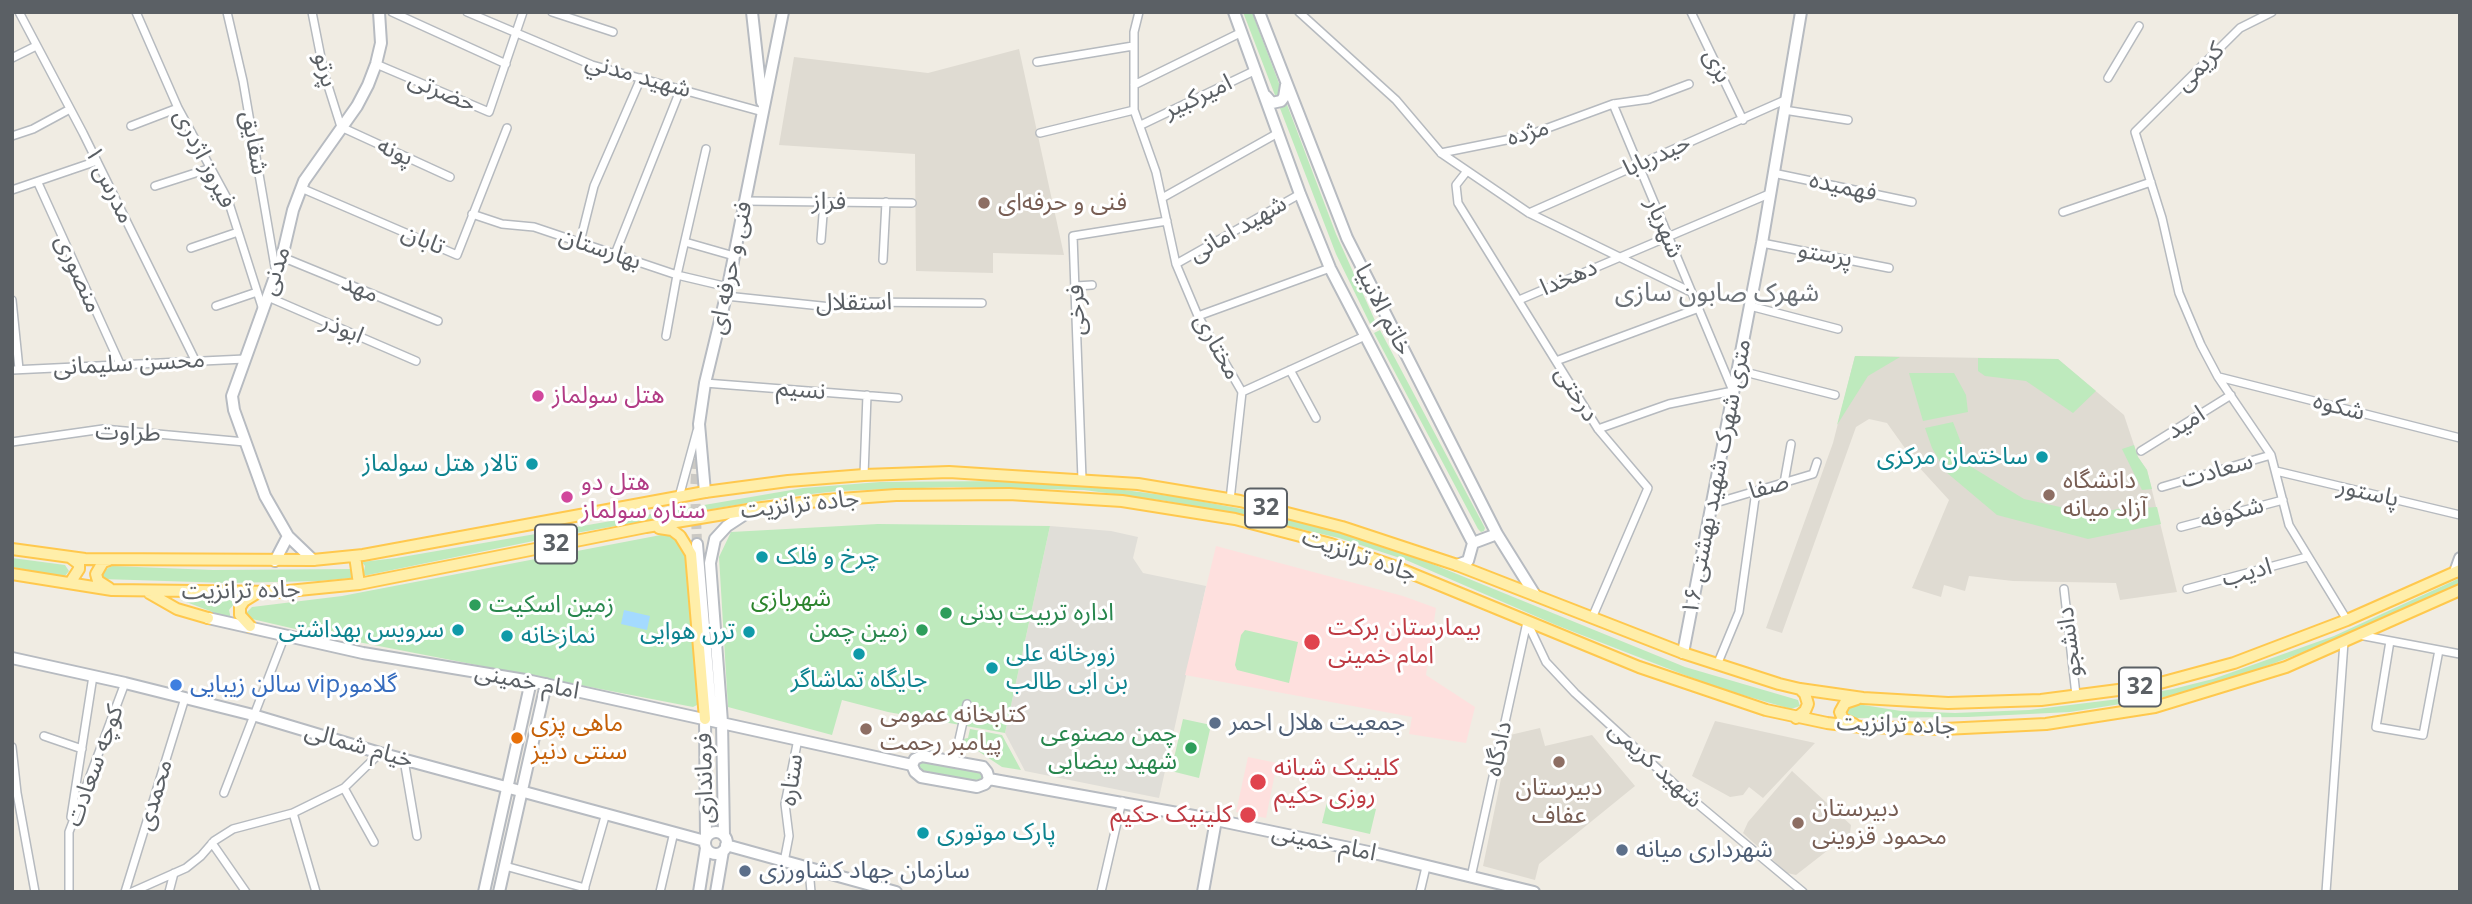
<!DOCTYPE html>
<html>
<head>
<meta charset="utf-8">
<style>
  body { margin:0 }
  #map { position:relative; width:2472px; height:904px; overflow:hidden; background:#f0ece3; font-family:"Open Sans",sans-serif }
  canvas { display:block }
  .frame { position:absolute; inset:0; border:14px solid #5b6065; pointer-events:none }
</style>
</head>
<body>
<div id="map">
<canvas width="2472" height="904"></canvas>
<div class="frame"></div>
</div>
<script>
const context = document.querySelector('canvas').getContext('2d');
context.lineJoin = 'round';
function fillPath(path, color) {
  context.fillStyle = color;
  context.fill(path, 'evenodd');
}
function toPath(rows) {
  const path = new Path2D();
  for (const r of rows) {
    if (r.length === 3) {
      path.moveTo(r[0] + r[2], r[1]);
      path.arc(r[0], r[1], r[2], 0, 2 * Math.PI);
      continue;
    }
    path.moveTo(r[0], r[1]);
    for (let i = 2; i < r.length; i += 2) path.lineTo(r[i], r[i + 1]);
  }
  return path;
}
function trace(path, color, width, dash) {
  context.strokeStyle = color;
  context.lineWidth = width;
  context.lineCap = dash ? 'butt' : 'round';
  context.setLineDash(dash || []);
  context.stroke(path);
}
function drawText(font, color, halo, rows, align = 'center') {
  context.font = font + ' "Open Sans","Noto Sans Arabic",sans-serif';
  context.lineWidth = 6;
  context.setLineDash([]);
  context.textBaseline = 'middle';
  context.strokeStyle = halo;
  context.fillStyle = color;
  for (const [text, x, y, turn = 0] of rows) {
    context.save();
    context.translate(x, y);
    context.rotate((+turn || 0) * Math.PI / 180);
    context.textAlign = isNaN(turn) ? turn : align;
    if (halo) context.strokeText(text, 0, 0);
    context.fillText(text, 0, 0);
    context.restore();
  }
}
fillPath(toPath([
  [1050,526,1111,531,1138,537,1133,558,1143,573,1206,586,1159,798,1025,771,1005,733]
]), '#e0ded8');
fillPath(toPath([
  [1019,49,1064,255,993,253,993,273,916,271,915,154,779,145,794,57,928,73],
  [1855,356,2058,359,2124,415,2138,457,2147,470,2177,592,2120,600,2116,583,2013,581,1969,576,1965,591,1944,585,1941,597,1912,588,1949,500,1917,465,1887,423,1869,419,1856,427,1782,633,1766,628,1833,443],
  [1715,721,1815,743,1763,798,1749,787,1743,795,1730,797,1692,776],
  [1540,728,1545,746,1592,735,1635,786,1539,864,1535,880,1483,866,1510,735],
  [1792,771,1851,825,1850,833,1796,875,1787,873,1743,833,1748,822]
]), '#dfdbd2');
fillPath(toPath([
  [1216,546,1403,596,1436,608,1426,675,1475,707,1466,743,1409,734,1412,717,1185,675],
  [1248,757,1277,763,1266,818,1236,812]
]), '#fee0de');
fillPath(toPath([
  [1243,12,1252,12,1336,234,1377,325,1372,328,1336,254],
  [1380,330,1485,528,1484,531,1481,532,1478,529,1374,333],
  [1855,356,1900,357,1868,376,1837,425],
  [1978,358,2058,359,2096,391,2073,413,2026,381,1985,376,1978,371],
  [1909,373,1954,373,1966,395,1968,412,1923,421],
  [1953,422,1970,466,2024,499,2092,514,2133,506,2141,508,2157,507,2161,524,2088,539,1997,515,1946,472,1932,448,1925,428],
  [2134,445,2138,457,2147,470,2152,489,2142,490,2122,449],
  [998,481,1086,485,1178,497,1279,516,1365,540,1430,563,1685,667,1798,700,1800,706,1791,709,1718,688,1556,625,1406,560,1339,538,1249,517,1166,501,1084,490,951,487,838,491,776,498,553,537,363,576,365,566,362,562,396,558,803,488,880,482],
  [878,524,1050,526,1005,733,888,712,842,700,832,735,728,707,719,557,731,532],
  [666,534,674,536,688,556,699,699,697,705,693,707,317,634,252,619,246,613,252,607,342,596],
  [12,558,65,565,69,571,65,576,60,576,12,567],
  [112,566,213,570,355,569,353,578,319,581,228,583,102,579,101,572],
  [2460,578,2460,584,2320,646,2240,676,2165,697,2070,712,1968,717,1855,718,1845,713,1846,707,1857,704,1901,711,1955,713,2029,710,2119,699,2173,689,2213,679,2334,636],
  [238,599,229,610,231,619,181,600],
  [1245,630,1298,642,1289,683,1237,670,1235,665,1241,635],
  [1183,719,1211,725,1199,778,1171,771],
  [970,729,1002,735,1021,770,1002,767,975,749,962,744,963,739,968,738],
  [917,760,981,770,986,778,977,784,917,771],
  [1328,798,1376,809,1370,834,1322,823]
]), '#beeabd');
fillPath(toPath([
  [624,610,650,616,647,630,621,624]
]), '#a4daff');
trace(toPath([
  [697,544,695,489,698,446]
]), '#cbc9c4', 10, [10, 5]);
const street = toPath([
  [19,12,83,133,195,360],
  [136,12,178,108,228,200,263,310],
  [227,12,243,81,276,273],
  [312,12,324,73,341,127,450,177],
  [392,12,506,64],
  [467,12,592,65,763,112],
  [552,12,613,32],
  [1139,12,1134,32,1134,110,1156,172,1176,264,1198,316,1242,392,1230,500],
  [1299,12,1396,100,1441,153,1529,213,1691,292],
  [1691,12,1743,120],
  [2272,12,2240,28,2135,132,2162,218,2179,293,2201,345,2218,377,2271,455,2289,525,2347,620],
  [12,58,36,46],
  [1037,62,1133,46],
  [376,64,489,112,523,12],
  [2108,78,2139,26],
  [1134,85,1242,32],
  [1784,110,1848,120],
  [1141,125,1256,70],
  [131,126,178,108],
  [1040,133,1134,110],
  [12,136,33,129,70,109],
  [1441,153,1526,136,1613,104,1649,99,1689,84],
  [1467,171,1456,185,1458,203,1598,429,1648,488,1592,618],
  [1773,173,1912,202],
  [38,183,120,364],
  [155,186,211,168],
  [301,188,457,255,507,128],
  [12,190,97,161],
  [1162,198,1278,133],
  [745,201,912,203],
  [2063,212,2151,182],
  [1529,213,1785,100],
  [472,214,502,224,534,227,677,275,728,287],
  [821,240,824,202],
  [580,242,594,186,641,78],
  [685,242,734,256],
  [1762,243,1889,268],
  [191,248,238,232],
  [615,254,681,88],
  [282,257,438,321],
  [883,260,886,202],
  [1176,264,1300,194],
  [1076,286,1092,285],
  [726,296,831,307,852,302,982,303],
  [268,297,416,361],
  [12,300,19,369],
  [1519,300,1769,194],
  [216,306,257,292],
  [1750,306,1838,329],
  [1198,316,1330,268],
  [666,336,677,275,706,149],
  [1556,361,1699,308],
  [12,370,245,359],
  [1290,370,1316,418],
  [1737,370,1835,395],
  [2219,377,2460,438],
  [705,383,898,398],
  [1242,392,1365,336],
  [1598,429,1669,404,1733,391,1613,104],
  [12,442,103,429,245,442],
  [2141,451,2231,395],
  [2276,471,2460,515],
  [864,475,867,395],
  [1082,479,1073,236,1167,221],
  [1784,483,1791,444],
  [2162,487,2271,455],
  [679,497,697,431],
  [1712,504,1813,474,1817,462],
  [2181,527,2283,500],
  [2064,589,2076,695],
  [2187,589,2307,557],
  [1527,622,1546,662,1575,693,1681,790,1803,892],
  [2359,635,2460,654],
  [2390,641,2376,727,2423,735,2439,650],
  [1717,665,1739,612,1756,491],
  [44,736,82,749],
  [12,747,17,793,35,892],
  [404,760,417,836],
  [954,762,967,704],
  [344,788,374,842],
  [224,793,285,635],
  [293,813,316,892],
  [71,817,93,676],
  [212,843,246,892],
  [784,862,789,836,785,804,798,739],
  [505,866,585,888],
  [809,869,811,892],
  [1471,877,1527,622],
  [584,890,606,813],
  [69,892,69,832,125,683],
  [125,892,185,698],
  [132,892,186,868,201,856,214,841,233,829,293,813,344,788,380,753],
  [169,892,174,873],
  [660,892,674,832],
  [1101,892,1122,801],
  [1420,892,1426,867],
  [2326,892,2344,642]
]);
const secondary = toPath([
  [752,12,762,102],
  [1234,12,1300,194,1330,268,1473,543,1468,561,1457,565],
  [1259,12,1347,238,1497,534,1535,595],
  [1266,96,1272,103,1281,101,1284,97,1286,85],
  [705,492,699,424,705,383,726,296,783,12],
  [1473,543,1497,534],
  [697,544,712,720],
  [313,560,288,536,265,496,234,410,232,396,282,257,293,210,304,181,357,106,368,85,376,64,381,43,379,12],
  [275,561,288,536],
  [2455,572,2460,558],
  [208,618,363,653,531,681,912,765],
  [1683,653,1762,243,1801,12],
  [12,658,125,683,253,715,380,753,705,841],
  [705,719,706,838],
  [922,756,983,767,987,772,989,779,985,784,977,787,921,777,915,772,912,765,915,759,922,756],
  [989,779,1216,820,1378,854,1534,892],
  [716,843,11],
  [724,836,722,722,710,563,715,539,727,526,753,509],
  [726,845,896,892],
  [484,892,531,681],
  [499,892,546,684],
  [699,892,706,848],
  [716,892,723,851],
  [1203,892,1216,820]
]);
const primary = toPath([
  [659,528,672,530,680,536,691,554,705,719],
  [12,549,85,559,313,560,363,555,705,492,788,481,864,475,949,472,1138,484,1240,501,1342,527,1457,565,1683,653,1779,684,1800,689,1863,698,1948,703,2041,700,2149,686,2234,663,2347,620,2460,570],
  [355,556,359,584],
  [109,560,103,562,96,574,98,581,109,588],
  [12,574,112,590,278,592,359,584,646,527,754,509,826,500,896,495,1009,494,1122,501,1235,519,1331,544,1391,565,1639,667,1766,710,1827,723,1861,727,1944,729,2046,724,2155,707,2286,667,2460,590],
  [70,583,79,569,79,564,71,558],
  [149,593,177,609,208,618],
  [250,626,240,615,240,607,244,601,257,593],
  [1796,718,1805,711,1808,704,1805,694,1800,689],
  [1854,724,1843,719,1840,712,1845,703,1857,699]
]);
trace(street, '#b6babf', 10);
trace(secondary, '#b7bbc1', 14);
trace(primary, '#ffc84d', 14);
trace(street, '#fff', 7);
trace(secondary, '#fff', 10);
trace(primary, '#ffeea9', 10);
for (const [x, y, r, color] of [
  [984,203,7,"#8d6e63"],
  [538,396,7,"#d1479c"],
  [2042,457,7,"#0f9aa8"],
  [532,464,7,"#0f9aa8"],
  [2049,495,7,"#8d6e63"],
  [567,497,7,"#d1479c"],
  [762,557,7,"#0f9aa8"],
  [475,605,7,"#2e9e5b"],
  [946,613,7,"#2e9e5b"],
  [458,630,7,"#0f9aa8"],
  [922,630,7,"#2e9e5b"],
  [749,632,7,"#0f9aa8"],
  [507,636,7,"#0f9aa8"],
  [1312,642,9,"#e0444e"],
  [859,654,7,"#0f9aa8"],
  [992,668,7,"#0f9aa8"],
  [176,685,7,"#3f7fe0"],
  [1215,723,7,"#5c6f8a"],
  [866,729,7,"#8d6e63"],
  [517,738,7,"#e8710a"],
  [1191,748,7,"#2e9e5b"],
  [1559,762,7,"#8d6e63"],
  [1258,782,9,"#e0444e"],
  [1248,815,9,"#e0444e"],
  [1798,823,7,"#8d6e63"],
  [923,833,7,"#0f9aa8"],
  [1622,850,7,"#5c6f8a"],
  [745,871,7,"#5c6f8a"]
]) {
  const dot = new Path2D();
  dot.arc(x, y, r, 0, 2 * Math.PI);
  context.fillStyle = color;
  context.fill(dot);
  trace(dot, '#fff', 2.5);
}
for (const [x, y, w] of [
  [1266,508,42],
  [556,544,42],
  [2140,687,42]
]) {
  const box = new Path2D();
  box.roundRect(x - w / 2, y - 19.5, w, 39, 5);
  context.fillStyle = '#fff';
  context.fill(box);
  trace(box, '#5b6065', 2);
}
drawText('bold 23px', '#5b6065', null, [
  ["32",1266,508],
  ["32",556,544],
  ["32",2140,687]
]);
drawText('24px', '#5b6065', '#fff', [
  ["بزی",1717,66,64],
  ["کریمی",2200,67,-45],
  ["پرتو",325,70,76],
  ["شهيد مدني",638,76,16],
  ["حضرتی",442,92,23],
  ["امیرکبیر",1198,97,-25],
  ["مژده",1528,133,-16],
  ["شقایق",254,143,80],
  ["پونه",395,152,25],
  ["حیدربابا",1657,156,-24],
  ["فیروز اژدری",204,159,63],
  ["مدرس ۱",109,185,64],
  ["فهمیده",1843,187,12],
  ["فراز",829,202,1],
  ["شهریار",1664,228,67],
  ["شهید امانی",1238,229,-30],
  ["تابان",423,240,23],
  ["بهارستان",600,249,19],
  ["پرستو",1825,255,11],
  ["فنی و حرفه ای",731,268,-78],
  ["مدنی",276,271,-72],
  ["منصوری",78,274,66],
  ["دهخدا",1569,278,-23],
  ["مهد",360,289,23],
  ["استقلال",854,303,-1],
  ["فرخی",1077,310,-92],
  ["خاتم الانبیا",1383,310,63],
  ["ابوذر",342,329,23],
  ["مختاری",1217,347,61],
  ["محسن سلیمانی",129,364,-3],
  ["نسيم",801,390,5],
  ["درختی",1576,394,58],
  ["شکوه",2339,407,14],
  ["امید",2186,423,-32],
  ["طراوت",128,433,2],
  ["سعادت",2217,471,-16],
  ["۱۶ متری شهرک شهيد بهشتی",1717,477,-79],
  ["صفا",1769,487,-16],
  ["پاستور",2368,493,13],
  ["جاده ترانزیت",800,505,-6],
  ["شکوفه",2232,513,-14],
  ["جاده ترانزیت",1359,556,19],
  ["ادیب",2247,573,-15],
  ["جاده ترانزیت",241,591,-1],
  ["دانشجو",2070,642,-97],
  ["امام خمینی",527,682,11],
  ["جاده ترانزیت",1896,725,2],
  ["خیام شمالی",359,746,16],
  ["دادگاه",1499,749,-78],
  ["شهید کریمی",1655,765,42],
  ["کوچه سعادت",95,766,-70],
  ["فرمانداری",705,778,-91],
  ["ستاره",792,780,-82],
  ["محمدی",155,795,-73],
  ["امام خمینی",1324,843,12]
]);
drawText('24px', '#785e54', '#fff', [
  ["فنی و حرفه‌ای",998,203],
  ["دانشگاه",2063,481],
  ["آزاد میانه",2063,509],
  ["کتابخانه عمومی",880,715],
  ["پیامبر رحمت",880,743],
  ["دبیرستان",1559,788,"center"],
  ["عفاف",1559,816,"center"],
  ["دبیرستان",1812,809],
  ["محمود قزوینی",1812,837]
], 'left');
drawText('24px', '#b23c85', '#fff', [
  ["هتل سولماز",552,396],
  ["هتل دو",581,483],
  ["ستاره سولماز",581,511]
], 'left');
drawText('24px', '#0d838f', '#fff', [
  ["ساختمان مرکزی",2028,457],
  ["تالار هتل سولماز",518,464],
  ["چرخ و فلک",776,557,"left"],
  ["سرویس بهداشتی",444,630],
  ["ترن هوایی",735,632],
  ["نمازخانه",521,636,"left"],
  ["زورخانه علی",1006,654,"left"],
  ["بن ابی طالب",1006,682,"left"],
  ["جایگاه تماشاگر",859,680,"center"],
  ["پارک موتوری",937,833,"left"]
], 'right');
drawText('24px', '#2c842d', '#fff', [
  ["شهربازی",791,599]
]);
drawText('24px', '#27864d', '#fff', [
  ["زمین اسکیت",489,605],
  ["اداره تربیت بدنی",960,613],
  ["زمین چمن",908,630,"right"],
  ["چمن مصنوعی",1177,734,"right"],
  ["شهید بیضایی",1177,762,"right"]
], 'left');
drawText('24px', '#be3a42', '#fff', [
  ["بیمارستان برکت",1328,628],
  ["امام خمینی",1328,656],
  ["کلینیک شبانه",1274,768],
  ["روزی حکیم",1274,796],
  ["کلینیک حکیم",1232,815,"right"]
], 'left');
drawText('24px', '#366cbe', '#fff', [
  ["سالن زیبایی vipگلامور",190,685]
], 'left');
drawText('24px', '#4e5e75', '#fff', [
  ["جمعیت هلال احمر",1229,723],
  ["شهرداری میانه",1636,850],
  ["سازمان جهاد کشاورزی",759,871]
], 'left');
drawText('24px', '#c56008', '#fff', [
  ["ماهی پزی",531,724],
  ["سنتی دنیز",531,752]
], 'left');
drawText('26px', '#6c7278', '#fff', [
  ["شهرک صابون سازی",1717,294]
]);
</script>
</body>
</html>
